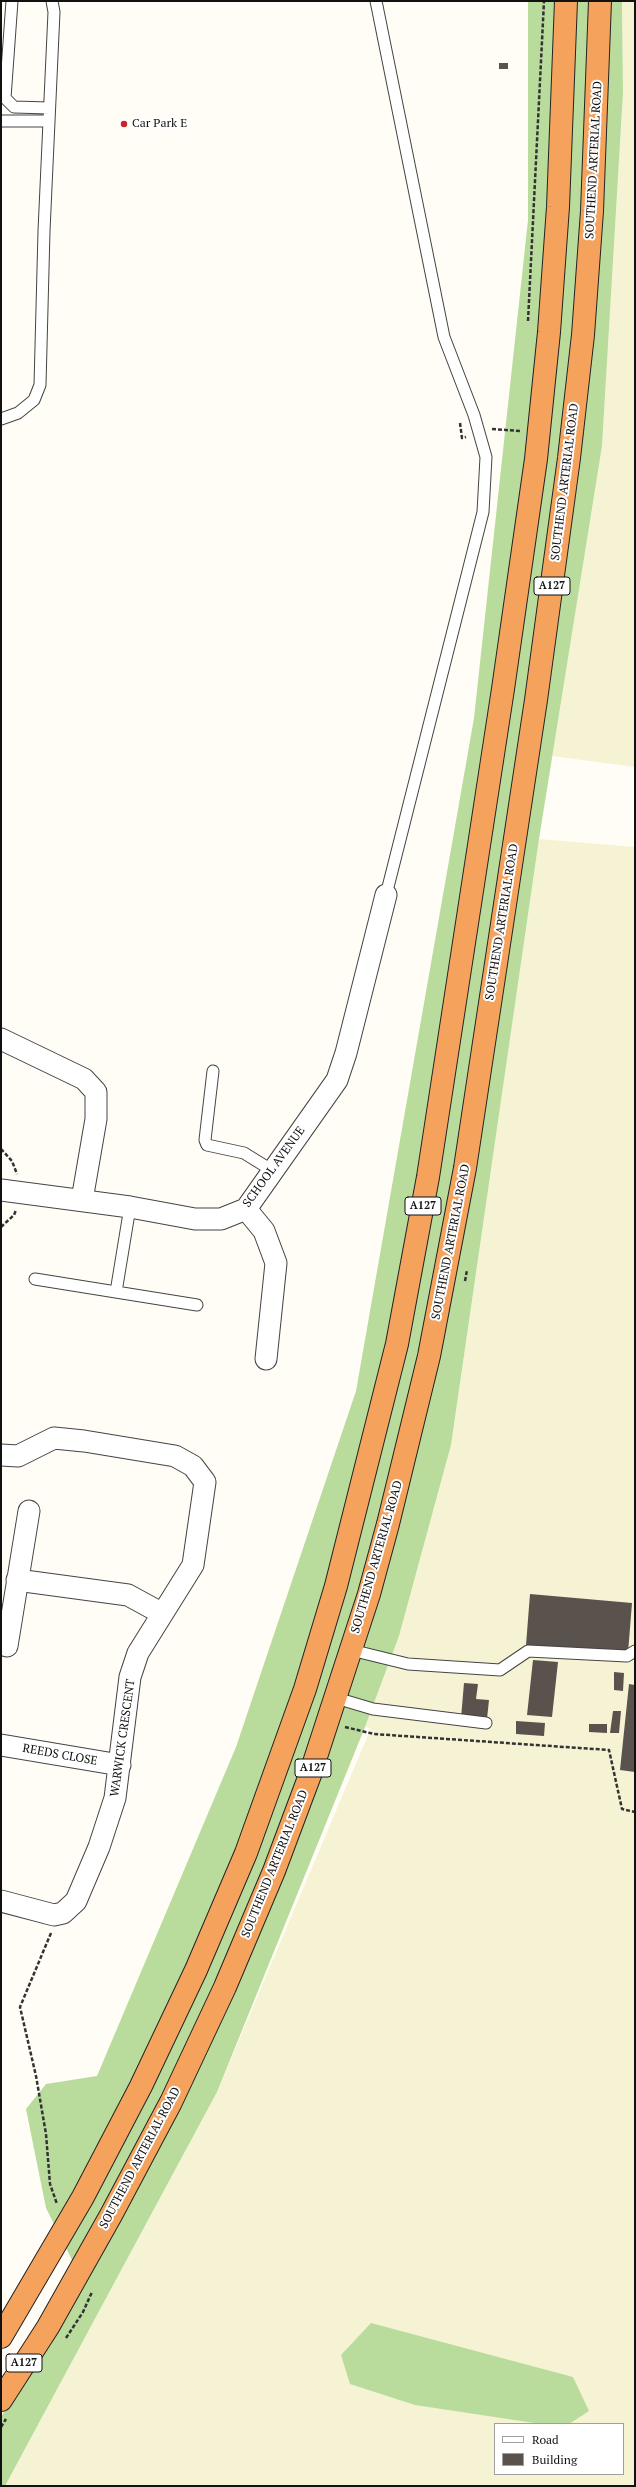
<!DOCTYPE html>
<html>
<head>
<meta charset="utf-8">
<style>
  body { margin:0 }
  #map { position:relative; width:636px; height:2487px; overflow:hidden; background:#fffdf5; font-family:"PT Serif",serif }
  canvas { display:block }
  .frame { position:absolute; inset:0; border:2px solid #111; pointer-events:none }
  .legend { position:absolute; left:494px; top:2423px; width:130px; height:52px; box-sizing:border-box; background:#fff; border:1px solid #a0a0a0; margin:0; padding:5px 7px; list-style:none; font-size:12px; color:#111 }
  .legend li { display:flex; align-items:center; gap:8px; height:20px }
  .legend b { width:20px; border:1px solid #a0a0a0 }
</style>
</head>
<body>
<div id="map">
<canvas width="636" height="2487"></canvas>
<div class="frame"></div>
<ul class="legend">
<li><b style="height:5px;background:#fff"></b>Road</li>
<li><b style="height:11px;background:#5a524d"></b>Building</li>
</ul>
</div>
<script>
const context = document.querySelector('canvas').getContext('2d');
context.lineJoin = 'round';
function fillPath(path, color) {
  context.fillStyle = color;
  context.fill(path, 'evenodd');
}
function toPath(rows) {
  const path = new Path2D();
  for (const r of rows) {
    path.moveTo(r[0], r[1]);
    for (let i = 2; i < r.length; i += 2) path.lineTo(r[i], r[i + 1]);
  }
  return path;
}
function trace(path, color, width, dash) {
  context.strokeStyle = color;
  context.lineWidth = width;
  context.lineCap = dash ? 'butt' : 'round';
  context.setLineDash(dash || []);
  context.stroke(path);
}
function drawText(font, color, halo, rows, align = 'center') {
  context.font = font + ' "PT Serif",serif';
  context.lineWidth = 4;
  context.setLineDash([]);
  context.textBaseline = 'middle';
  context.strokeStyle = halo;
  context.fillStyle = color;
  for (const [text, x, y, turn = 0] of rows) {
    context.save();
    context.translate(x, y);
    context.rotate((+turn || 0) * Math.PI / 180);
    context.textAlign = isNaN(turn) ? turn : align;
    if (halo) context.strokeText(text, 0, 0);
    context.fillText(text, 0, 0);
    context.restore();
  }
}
fillPath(toPath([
  [622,1,635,1,635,767,552,756,602,446,623,93],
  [539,839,635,847,635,2486,5,2486,217,2092,368,1735,370,1728,365,1727,399,1636,451,1445],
  [495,2424,623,2424,623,2474,495,2474]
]), '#f6f3d4');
fillPath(toPath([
  [528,1,622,1,623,93,602,446,539,839,451,1445,399,1636,365,1727,217,2092,5,2486,1,2486,1,2417,84,2284,46,2208,26,2109,46,2084,97,2076,236,1747,356,1391,474,718,528,220],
  [371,2323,573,2377,589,2411,569,2424,541,2424,415,2405,350,2384,341,2355]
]), '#b9dc9c');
fillPath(toPath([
  [499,63,508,63,508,69,499,69],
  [530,1594,632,1603,628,1653,526,1645],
  [533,1660,558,1662,552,1717,527,1715],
  [614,1672,624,1673,623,1691,614,1690],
  [464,1683,478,1684,476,1699,489,1700,487,1719,461,1718],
  [629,1684,635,1685,635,1772,620,1770],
  [613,1711,621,1711,619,1733,610,1733],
  [516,1721,545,1723,544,1736,516,1734],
  [589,1724,607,1724,607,1733,589,1732]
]), '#5a524d');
const lane = toPath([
  [12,1,5,98,14,107,49,108],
  [376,1,444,337,474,415,486,457,483,512,386,895],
  [1,121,48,121],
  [1,419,18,413,34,400,40,385,44,231,54,12,52,1],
  [213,1071,205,1140,207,1145,244,1153,273,1171],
  [35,1279,197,1305],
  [116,1292,130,1207],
  [351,1650,408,1664,500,1670,528,1651,627,1656,635,1651],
  [336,1698,373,1709,486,1723]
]);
const street = toPath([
  [1,1039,84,1079,96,1092,96,1119,82,1200],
  [1,1190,130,1207,195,1219,221,1219,246,1209,337,1080,346,1053,386,895],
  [246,1209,264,1231,276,1263,266,1359],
  [1,1455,18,1456,54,1438,84,1441,175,1456,193,1466,205,1482,193,1565,138,1653,130,1677,115,1798,99,1847,76,1901,63,1913,54,1915,1,1901],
  [17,1580,128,1595,161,1613],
  [7,1646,29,1511],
  [1,1745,120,1765]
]);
const highway = toPath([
  [1,2337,83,2197,141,2086,196,1970,246,1853,305,1689,336,1586,397,1344,428,1177,503,689,536,459,549,332,558,207,566,1],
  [1,2400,48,2327,111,2215,171,2102,225,1987,274,1871,310,1775,369,1594,388,1524,429,1356,465,1168,536,700,569,458,583,335,592,211,600,1]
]);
trace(lane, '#444', 13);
trace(street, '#444', 23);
trace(highway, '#222', 24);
trace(toPath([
  [528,321,544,1],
  [460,423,462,438,466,437],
  [492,429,520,431],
  [1,1149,12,1161,17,1174],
  [1,1227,14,1215,16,1210],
  [465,1281,467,1270],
  [345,1727,374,1734,609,1750,622,1809,635,1812],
  [51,1933,20,2007,36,2076,46,2134,50,2184,57,2204],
  [66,2338,83,2312,92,2292],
  [1,2427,6,2419]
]), '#333', 2.5, [4, 2]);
trace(lane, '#fff', 11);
trace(street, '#fff', 21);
trace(highway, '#f5a25d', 22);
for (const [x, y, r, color] of [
  [124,124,4,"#c4262e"]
]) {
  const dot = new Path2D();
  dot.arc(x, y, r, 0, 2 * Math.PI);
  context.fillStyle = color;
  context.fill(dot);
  trace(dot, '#fff', 1.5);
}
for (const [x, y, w] of [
  [552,586,36],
  [423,1206,36],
  [313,1768,36],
  [24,2363,36]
]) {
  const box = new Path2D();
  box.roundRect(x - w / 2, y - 9, w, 18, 3);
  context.fillStyle = '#fff';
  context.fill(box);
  trace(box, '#111', 1);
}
drawText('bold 11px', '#111', null, [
  ["A127",552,586],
  ["A127",423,1206],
  ["A127",313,1768],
  ["A127",24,2363]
]);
drawText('12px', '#111', '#fff', [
  ["Car Park E",132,124]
], 'left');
drawText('12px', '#111', '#fff', [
  ["SOUTHEND ARTERIAL ROAD",594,160,-87],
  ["SOUTHEND ARTERIAL ROAD",565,482,-83],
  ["SOUTHEND ARTERIAL ROAD",502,922,-81],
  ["SCHOOL AVENUE",274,1167,-54],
  ["SOUTHEND ARTERIAL ROAD",451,1242,-79],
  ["SOUTHEND ARTERIAL ROAD",377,1557,-74],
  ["WARWICK CRESCENT",123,1738,-82],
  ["REEDS CLOSE",60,1755,10],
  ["SOUTHEND ARTERIAL ROAD",275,1864,-68],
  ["SOUTHEND ARTERIAL ROAD",140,2158,-62]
]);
</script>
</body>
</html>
